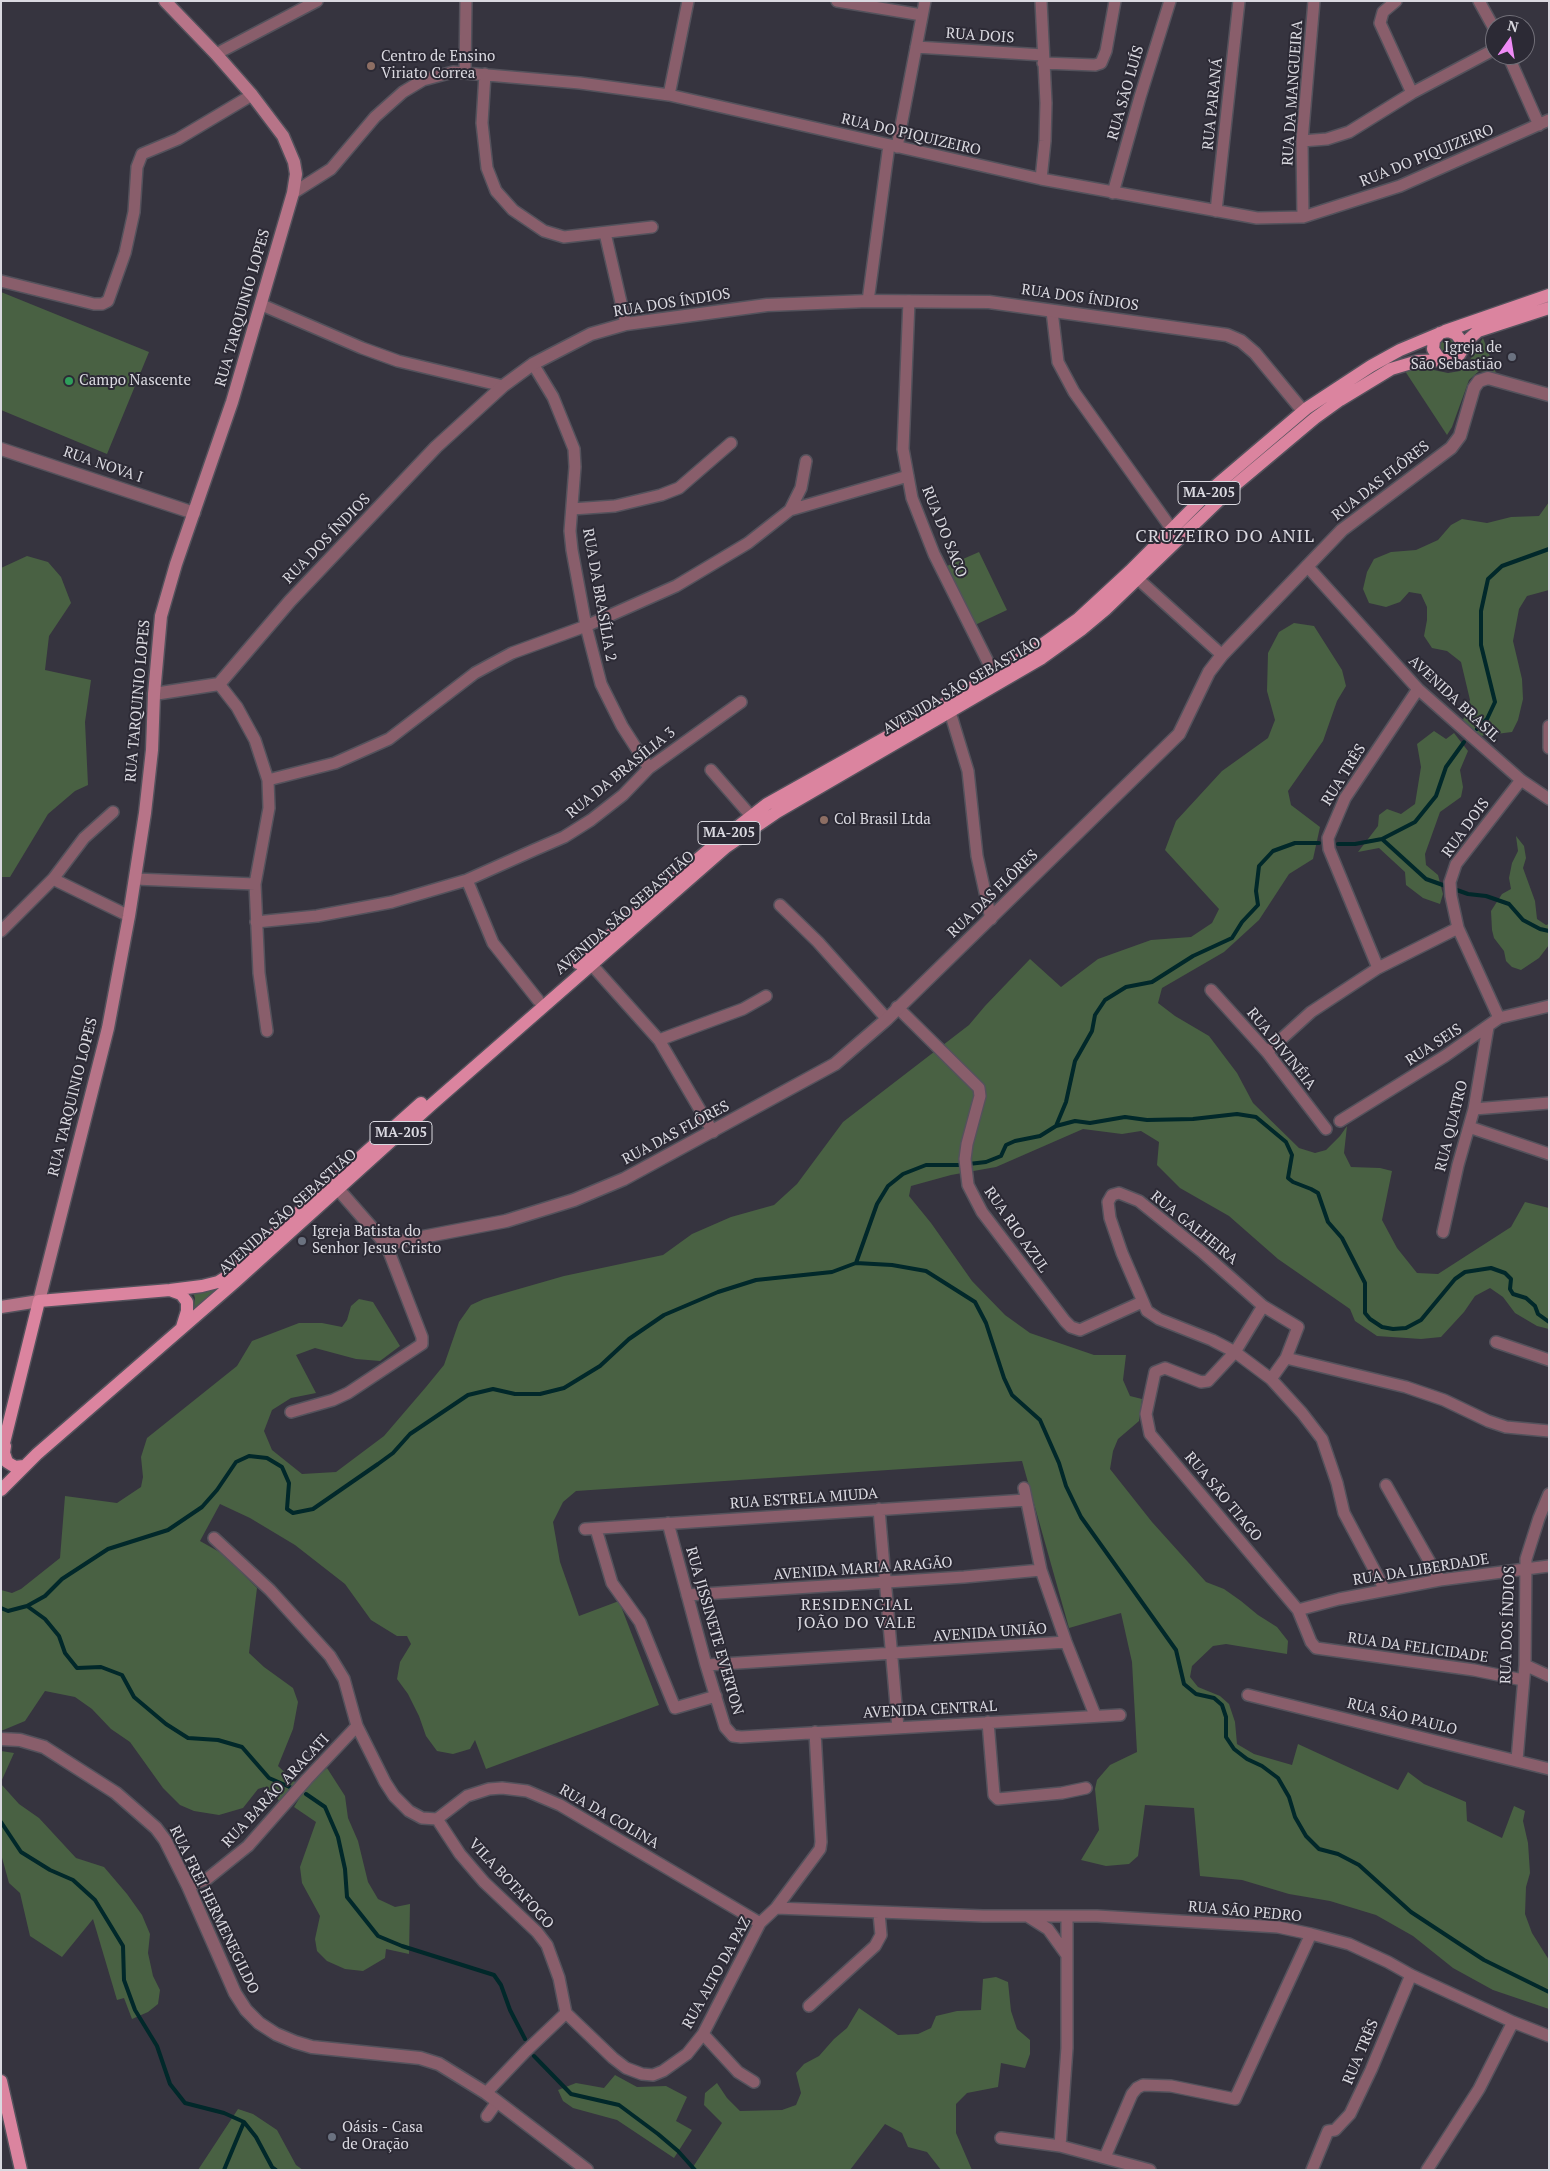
<!DOCTYPE html>
<html>
<head>
<meta charset="utf-8">
<style>
  body { margin:0 }
  #map { position:relative; width:1550px; height:2171px; overflow:hidden; background:#36343f; font-family:"PT Serif",serif }
  canvas { display:block }
  .frame { position:absolute; inset:0; border:2px solid #dad9e0; pointer-events:none }
  .north { position:absolute; left:1485px; top:15px; width:50px; height:50px; box-sizing:border-box; background:#2c2a35; border:1px solid #727079; border-radius:50%; rotate:13deg; font-size:14px; font-weight:700; line-height:20px; text-align:center; color:#dad9e0 }
  .north::after { content:''; display:block; margin:auto; width:18px; height:22px; background:#ef8bf6; clip-path:polygon(50% 0,100% 100%,50% 72%,0 100%) }
</style>
</head>
<body>
<div id="map">
<canvas width="1550" height="2171"></canvas>
<div class="frame"></div>
<div class="north">N</div>
</div>
<script>
const context = document.querySelector('canvas').getContext('2d');
context.lineJoin = 'round';
function fillPath(path, color) {
  context.fillStyle = color;
  context.fill(path, 'evenodd');
}
function toPath(rows) {
  const path = new Path2D();
  for (const r of rows) {
    if (r.length === 3) {
      path.moveTo(r[0] + r[2], r[1]);
      path.arc(r[0], r[1], r[2], 0, 2 * Math.PI);
      continue;
    }
    path.moveTo(r[0], r[1]);
    for (let i = 2; i < r.length; i += 2) path.lineTo(r[i], r[i + 1]);
  }
  return path;
}
function trace(path, color, width, dash) {
  context.strokeStyle = color;
  context.lineWidth = width;
  context.lineCap = dash ? 'butt' : 'round';
  context.setLineDash(dash || []);
  context.stroke(path);
}
function drawText(font, color, halo, rows, align = 'center') {
  context.font = font + ' "PT Serif",serif';
  context.lineWidth = 4;
  context.setLineDash([]);
  context.textBaseline = 'middle';
  context.strokeStyle = halo;
  context.fillStyle = color;
  for (const [text, x, y, turn = 0] of rows) {
    context.save();
    context.translate(x, y);
    context.rotate((+turn || 0) * Math.PI / 180);
    context.textAlign = isNaN(turn) ? turn : align;
    if (halo) context.strokeText(text, 0, 0);
    context.fillText(text, 0, 0);
    context.restore();
  }
}
fillPath(toPath([
  [1,292,149,352,107,454,1,410],
  [1483,338,1496,373,1479,371,1469,380,1452,427,1447,435,1405,371,1419,367,1448,373,1460,371,1467,365],
  [1448,347,8],
  [1549,502,1549,590,1527,596,1519,609,1513,641,1522,679,1523,699,1518,720,1512,732,1480,736,1463,720,1470,700,1461,662,1447,651,1432,648,1424,636,1427,620,1427,607,1421,594,1409,592,1400,602,1386,607,1369,603,1363,589,1367,572,1374,559,1391,552,1416,550,1438,540,1451,525,1462,519,1487,523,1511,517,1539,516],
  [979,552,1007,610,975,625,947,566],
  [27,556,48,562,61,577,71,603,49,636,45,670,91,680,85,722,88,785,75,791,48,814,10,877,1,877,1,568],
  [1294,623,1314,626,1342,670,1346,686,1337,701,1323,741,1288,791,1291,805,1320,827,1313,859,1289,874,1259,920,1224,952,1162,988,1158,1003,1175,1016,1209,1036,1237,1073,1253,1103,1299,1148,1315,1153,1326,1150,1340,1136,1347,1126,1344,1153,1351,1167,1380,1168,1392,1171,1382,1220,1397,1248,1417,1273,1438,1274,1511,1227,1525,1202,1549,1208,1549,1329,1537,1326,1515,1313,1503,1297,1490,1288,1475,1296,1464,1312,1441,1337,1421,1339,1377,1336,1355,1321,1350,1309,1278,1259,1229,1216,1180,1188,1157,1165,1159,1142,1141,1131,1122,1134,1083,1129,996,1167,951,1175,911,1186,909,1196,931,1223,972,1281,1005,1315,1030,1333,1094,1355,1126,1355,1123,1380,1130,1396,1142,1399,1139,1421,1118,1439,1113,1451,1110,1469,1152,1522,1206,1582,1224,1589,1241,1601,1258,1615,1277,1627,1288,1641,1287,1654,1226,1644,1213,1646,1192,1666,1190,1677,1198,1687,1220,1696,1229,1704,1235,1722,1237,1744,1254,1754,1292,1765,1298,1744,1398,1790,1408,1772,1424,1784,1466,1802,1467,1821,1502,1838,1514,1806,1525,1811,1523,1821,1528,1843,1530,1873,1526,1887,1525,1914,1532,1933,1549,1960,1549,2009,1493,1990,1453,1968,1413,1936,1376,1915,1330,1901,1289,1894,1242,1880,1200,1876,1194,1808,1145,1805,1138,1856,1129,1864,1106,1866,1081,1860,1099,1830,1095,1789,1097,1780,1110,1765,1137,1752,1132,1662,1121,1613,1069,1628,1022,1461,576,1491,563,1502,553,1522,560,1562,579,1616,619,1601,659,1705,486,1769,475,1740,470,1749,453,1754,437,1751,426,1736,419,1716,408,1694,397,1679,400,1662,411,1644,407,1636,397,1636,371,1620,345,1584,295,1545,250,1518,220,1504,200,1541,223,1554,257,1588,249,1653,264,1667,293,1688,298,1702,293,1729,278,1766,296,1783,281,1803,271,1791,264,1787,258,1789,243,1808,219,1815,194,1811,180,1805,163,1788,130,1742,111,1729,92,1709,75,1697,45,1691,25,1721,1,1731,1,1590,12,1593,21,1589,60,1558,65,1496,117,1503,141,1487,143,1477,141,1457,147,1438,237,1366,252,1341,299,1323,322,1323,342,1327,347,1320,351,1306,359,1299,373,1302,400,1346,380,1361,356,1359,315,1348,296,1355,316,1393,291,1398,272,1410,264,1431,272,1450,302,1474,336,1472,384,1436,426,1387,444,1365,459,1322,471,1305,484,1299,564,1276,663,1255,692,1234,731,1217,774,1205,797,1184,843,1122,969,1025,985,1006,1030,959,1061,987,1098,959,1151,940,1191,937,1212,923,1219,909,1165,850,1176,821,1222,771,1268,738,1275,720,1267,691,1268,653,1279,632],
  [1434,731,1446,739,1454,733,1468,751,1460,770,1463,787,1461,797,1440,812,1425,854,1426,865,1438,875,1443,894,1440,904,1423,898,1406,885,1405,872,1379,848,1358,852,1378,826,1379,815,1387,809,1401,814,1415,804,1421,767,1417,744],
  [1516,836,1524,846,1526,858,1523,868,1535,901,1537,919,1546,925,1549,924,1549,945,1539,958,1521,970,1512,967,1506,961,1504,951,1494,938,1492,930,1491,911,1502,894,1511,889,1509,878,1512,863,1518,851],
  [215,1289,217,1290,197,1308,194,1307,195,1298,193,1292],
  [1,1751,14,1753,1,1782],
  [327,1768,345,1796,348,1818,358,1841,368,1882,378,1899,395,1907,410,1904,409,1954,386,1949,385,1958,363,1971,345,1969,327,1961,317,1951,315,1939,320,1916,302,1883,300,1867,316,1822,294,1807,308,1784],
  [1,1784,19,1804,39,1818,76,1858,104,1867,127,1894,142,1915,150,1934,148,1953,153,1976,160,1990,158,2004,148,2012,132,2019,124,1998,117,2000,93,1919,62,1957,30,1936,20,1893,9,1883,1,1854],
  [996,1977,1008,1982,1011,2011,1017,2029,1030,2040,1030,2054,1025,2068,1001,2063,998,2087,967,2093,956,2104,956,2133,972,2170,941,2170,927,2152,908,2147,902,2133,885,2124,850,2170,691,2170,722,2123,704,2105,705,2093,717,2083,727,2098,740,2111,782,2110,796,2105,801,2093,796,2073,804,2064,819,2056,834,2039,847,2028,859,2008,898,2035,918,2034,931,2028,936,2016,957,2011,981,2010,983,1979],
  [615,2075,637,2087,666,2086,687,2097,676,2121,692,2130,674,2158,617,2120,573,2108,563,2101,558,2090,576,2083,604,2088],
  [238,2109,253,2114,277,2130,296,2165,303,2170,198,2170]
]), '#496143');
trace(toPath([
  [1477,729,1487,719,1495,702,1481,645,1481,611,1488,579,1502,566,1549,549],
  [1382,839,1426,879,1468,894,1486,896,1509,904,1523,920,1540,929,1549,931],
  [1338,844,1355,844,1382,839,1415,822,1436,796,1446,767,1464,742],
  [1056,1126,1066,1102,1075,1061,1092,1031,1095,1015,1105,1000,1126,987,1152,982,1193,956,1232,938,1242,922,1258,905,1256,891,1259,866,1273,851,1295,843,1319,843],
  [856,1263,892,1265,926,1271,975,1302,986,1323,1004,1378,1012,1395,1040,1420,1059,1463,1066,1486,1081,1517,1176,1650,1184,1684,1196,1694,1214,1698,1222,1705,1226,1717,1226,1737,1234,1749,1247,1759,1262,1766,1278,1778,1289,1797,1295,1817,1306,1836,1319,1849,1338,1854,1359,1865,1411,1912,1484,1960,1549,1992],
  [27,1606,45,1619,59,1636,65,1653,77,1668,101,1667,122,1675,134,1697,166,1724,188,1738,218,1740,242,1747,269,1778,292,1788],
  [1,1608,8,1611,27,1606,45,1596,62,1579,108,1549,168,1530,202,1507,217,1490,236,1462,249,1456,267,1458,282,1467,289,1483,287,1509,293,1513,313,1509,378,1464,393,1453,410,1434,468,1395,493,1389,515,1394,540,1394,564,1388,600,1366,629,1339,664,1315,718,1292,756,1280,832,1272,856,1263,877,1204,888,1186,903,1174,926,1165,960,1165,986,1162,1001,1156,1006,1145,1015,1141,1040,1136,1056,1126,1075,1121,1090,1123,1125,1117,1147,1120,1193,1119,1237,1114,1256,1117,1286,1142,1292,1155,1288,1178,1293,1182,1311,1189,1318,1193,1328,1222,1342,1238,1365,1283,1365,1313,1370,1319,1382,1327,1393,1329,1406,1328,1421,1320,1455,1279,1465,1272,1491,1268,1505,1273,1511,1279,1510,1289,1513,1294,1526,1298,1535,1306,1538,1314,1549,1322],
  [306,1794,325,1807,338,1837,345,1869,347,1897,378,1936,402,1946,494,1975,501,1985,510,2010,525,2039],
  [1,1822,21,1852,50,1870,73,1880,95,1900,123,1946,124,1980,135,2010,157,2046,170,2084,185,2103,224,2113,244,2122,256,2137,272,2167,276,2170],
  [534,2056,571,2094,619,2105,658,2134,678,2151,695,2170],
  [224,2170,244,2122]
]), '#01282a', 4);
const minor = toPath([
  [837,1,922,15],
  [1396,1,1383,12,1380,23,1412,93],
  [1479,1,1495,30],
  [916,47,1043,55],
  [216,54,317,1],
  [1508,55,1539,125],
  [1043,63,1095,65,1101,63,1106,51,1115,1],
  [465,72,466,1],
  [485,74,482,123,487,168,496,191,513,210,544,231,564,237,652,227],
  [669,95,688,1],
  [1302,141,1327,139,1349,132,1412,93,1495,49],
  [897,147,925,1],
  [1041,179,1045,141,1046,103,1041,1],
  [293,193,331,169,375,117,403,92,423,80,453,72,580,83,669,95,1041,179,1257,218,1303,217,1400,186,1549,120],
  [1113,193,1140,97,1170,1],
  [1216,211,1239,1],
  [1303,217,1302,141,1314,1],
  [605,233,626,324],
  [1,281,94,304,102,304,108,301,125,253,134,212,137,167,142,154,178,139,252,95],
  [868,301,889,145],
  [909,301,903,449,912,498,934,554,994,674],
  [262,305,362,348,398,361,503,386],
  [1052,311,1058,362,1074,392,1171,528],
  [533,364,553,397,574,449,575,467,570,531,572,550,586,626,601,684,622,726,649,768],
  [572,509,615,506,661,495,679,488,731,443],
  [790,510,801,488,806,461],
  [1307,566,1418,689,1521,780,1549,799],
  [1138,579,1222,655],
  [219,684,237,707,255,740,268,780,269,808,255,884,259,973,267,1031],
  [950,712,968,771,977,856,991,919],
  [1549,726,1549,748],
  [711,770,751,816],
  [268,780,335,763,389,739,475,673,512,653,586,626,676,586,748,543,790,510,908,476],
  [53,879,129,916],
  [135,879,255,884],
  [467,880,493,943,538,1000],
  [780,905,818,942,887,1019],
  [256,922,317,916,392,902,467,880,534,850,564,837,591,820,623,795,649,768,741,702],
  [1,931,53,879,84,838,113,812],
  [591,964,659,1040,713,1132],
  [1378,968,1329,849,1328,838,1345,798,1418,689],
  [1211,990,1267,1052,1326,1129],
  [897,1007,979,1088,980,1096,967,1144,965,1159,968,1185,982,1212,1065,1321,1071,1327,1080,1330,1142,1302],
  [1499,1018,1458,928,1451,896,1450,882,1456,864,1521,780],
  [659,1040,743,1009,766,996],
  [1267,1052,1311,1012,1378,968,1458,928],
  [1474,1109,1549,1103],
  [1340,1121,1445,1056,1499,1018,1549,1006],
  [1469,1127,1549,1154],
  [1443,1232,1458,1165,1474,1109,1488,1027],
  [1263,1306,1235,1352,1208,1381,1201,1382,1165,1368,1155,1372,1146,1414,1150,1434,1298,1610,1311,1642,1316,1648,1474,1670,1523,1680],
  [1496,1342,1549,1360],
  [1286,1358,1406,1387,1444,1400,1488,1421,1506,1427,1549,1431],
  [1271,1379,1286,1358,1298,1327,1263,1306,1201,1251,1139,1201,1119,1193,1112,1195,1108,1202,1110,1218,1122,1253,1147,1311,1159,1319,1212,1340,1235,1352,1271,1379,1302,1413,1322,1439,1337,1483,1344,1513,1385,1590],
  [291,1412,333,1400,348,1393,422,1344,422,1337,386,1244],
  [1386,1485,1440,1580],
  [1024,1488,1041,1570,1066,1642,1095,1715],
  [879,1509,898,1728],
  [668,1523,706,1665,725,1727,733,1736,741,1737,1120,1715],
  [585,1529,1026,1500],
  [596,1529,612,1583,640,1622,675,1708,716,1696],
  [214,1538,270,1590,330,1656,344,1679,357,1726,385,1782,394,1796,409,1811,422,1818,437,1819,460,1854,484,1882,537,1932,547,1945,559,1978,566,2013],
  [687,1595,964,1577,1041,1570],
  [1298,1610,1339,1599,1440,1580,1549,1566],
  [706,1665,1066,1642],
  [1525,1665,1549,1676],
  [1248,1695,1549,1769],
  [988,1722,994,1795,998,1799,1062,1793,1086,1788],
  [1517,1760,1525,1665,1526,1559,1539,1518,1549,1494],
  [437,1819,467,1796,489,1789,502,1788,527,1791,560,1805,760,1923],
  [188,1886,207,1879,248,1846,307,1779,357,1726],
  [776,1908,983,1916,1097,1916,1278,1927,1311,1934,1349,1944,1388,1962,1411,1975,1513,2022,1549,2036],
  [1029,1917,1048,1929,1066,1954],
  [809,2006,875,1946,881,1935,879,1913],
  [566,2013,613,2058,626,2068,642,2074,653,2075,663,2071,687,2054,703,2034,760,1923,776,1908,820,1849,821,1842,815,1732],
  [703,2034,738,2072,754,2082],
  [486,2093,526,2051,566,2013],
  [487,2116,497,2102],
  [1001,2138,1060,2146,1150,2170],
  [1060,2146,1067,2048,1067,1916],
  [1105,2157,1132,2094,1137,2088,1143,2085,1171,2086,1235,2099,1311,1934],
  [1312,2170,1328,2131,1335,2130,1350,2114,1371,2070,1411,1975],
  [1427,2170,1479,2089,1513,2022]
]);
const tertiary = toPath([
  [1,449,194,513],
  [154,694,219,684,290,601,436,447,503,386,533,364,591,334,626,324,767,305,868,301,989,302,1227,335,1241,341,1255,353,1303,411],
  [338,1189,386,1244,506,1221,574,1200,624,1179,835,1064,887,1019,1179,734,1209,672,1222,655,1342,530,1451,448,1460,436,1474,388,1479,381,1488,378,1549,395],
  [1,1739,20,1740,44,1747,116,1793,156,1828,165,1840,188,1886,235,1993,246,2010,259,2023,276,2034,295,2042,312,2047,420,2058,439,2064,486,2093,587,2170]
]);
const secondary = toPath([
  [1,1307,39,1301,108,1028,129,916,145,813,152,750,154,694,161,616,176,564,232,402,293,193,296,174,294,162,283,136,252,95,216,54,165,1]
]);
const primary = toPath([
  [1445,331,1549,295],
  [1440,333,1434,340,1433,349,1438,357,1446,360],
  [578,963,713,846,767,804,926,715,1036,649,1078,619,1130,571,1213,488,1307,408,1371,366,1400,350,1443,332,1448,331,1456,334,1462,342,1461,351],
  [170,1290,181,1294,187,1302,187,1311,182,1327],
  [5,1446,4,1453,7,1462,15,1467,24,1466],
  [1,1455,39,1301,170,1290,202,1286,218,1282,226,1277,421,1103],
  [1,1490,37,1454,235,1282,431,1105,726,847,777,812,1042,658,1081,630,1105,610,1234,486,1315,418,1340,400,1391,369,1418,361,1451,360,1459,355,1468,340,1478,331,1549,308],
  [1,2081,21,2170]
]);
trace(minor, '#54525c', 14);
trace(tertiary, '#54525c', 15);
trace(secondary, '#54525c', 15);
trace(primary, '#54525c', 15);
trace(minor, '#895e6b', 11);
trace(tertiary, '#895e6b', 12);
trace(secondary, '#b77488', 12);
trace(primary, '#db849f', 12);
for (const [x, y, r, color] of [
  [371,66,5,"#8d6e63"],
  [1512,357,5,"#6b7280"],
  [69,381,5,"#2e9e5b"],
  [824,820,5,"#8d6e63"],
  [302,1241,5,"#6b7280"],
  [332,2137,5,"#6b7280"]
]) {
  const dot = new Path2D();
  dot.arc(x, y, r, 0, 2 * Math.PI);
  context.fillStyle = color;
  context.fill(dot);
  trace(dot, '#2c2a35', 2);
}
for (const [x, y, w] of [
  [1209,493,62],
  [729,833,62],
  [401,1133,62]
]) {
  const box = new Path2D();
  box.roundRect(x - w / 2, y - 11.5, w, 23, 4);
  context.fillStyle = '#2c2a35';
  context.fill(box);
  trace(box, '#dad9e0', 1);
}
drawText('bold 14px', '#dad9e0', null, [
  ["MA-205",1209,493],
  ["MA-205",729,833],
  ["MA-205",401,1133]
]);
drawText('15px', '#dad9e0', '#2c2a35', [
  ["RUA DOIS",980,36,4],
  ["RUA SÃO LUÍS",1126,93,-74],
  ["RUA DA MANGUEIRA",1293,93,-86],
  ["RUA PARANÁ",1213,104,-84],
  ["RUA DO PIQUIZEIRO",911,135,13],
  ["RUA DO PIQUIZEIRO",1427,156,-22],
  ["RUA DOS ÍNDIOS",1080,298,8],
  ["RUA DOS ÍNDIOS",672,303,-9],
  ["RUA TARQUINIO LOPES",243,308,-74],
  ["RUA NOVA I",103,465,19],
  ["RUA DAS FLÔRES",1381,481,-38],
  ["RUA DO SACO",944,532,68],
  ["RUA DOS ÍNDIOS",327,539,-46],
  ["RUA DA BRASÍLIA 2",599,595,80],
  ["AVENIDA SÃO SEBASTIÃO",962,686,-30],
  ["AVENIDA BRASIL",1454,699,43],
  ["RUA TARQUINIO LOPES",138,701,-85],
  ["RUA DA BRASÍLIA 3",621,773,-39],
  ["RUA TRÊS",1344,775,-58],
  ["RUA DOIS",1466,828,-54],
  ["RUA DAS FLÔRES",993,894,-44],
  ["AVENIDA SÃO SEBASTIÃO",625,913,-41],
  ["RUA SEIS",1434,1045,-33],
  ["RUA DIVINÉIA",1281,1049,51],
  ["RUA TARQUINIO LOPES",73,1097,-76],
  ["RUA QUATRO",1452,1126,-76],
  ["RUA DAS FLÔRES",676,1133,-28],
  ["AVENIDA SÃO SEBASTIÃO",288,1212,-42],
  ["RUA GALHEIRA",1194,1228,39],
  ["RUA RIO AZUL",1016,1230,55],
  ["RUA SÃO TIAGO",1223,1497,50],
  ["RUA ESTRELA MIUDA",804,1499,-4],
  ["AVENIDA MARIA ARAGÃO",863,1569,-4],
  ["RUA DA LIBERDADE",1421,1570,-9],
  ["RUA DOS ÍNDIOS",1508,1625,-88],
  ["RUA JISSINETE EVERTON",714,1631,74],
  ["AVENIDA UNIÃO",990,1633,-4],
  ["RUA DA FELICIDADE",1418,1648,8],
  ["AVENIDA CENTRAL",930,1710,-3],
  ["RUA SÃO PAULO",1402,1717,14],
  ["RUA BARÃO ARACATI",276,1791,-47],
  ["RUA DA COLINA",609,1817,30],
  ["VILA BOTAFOGO",511,1884,47],
  ["RUA FREI HERMENEGILDO",214,1910,64],
  ["RUA SÃO PEDRO",1245,1912,5],
  ["RUA ALTO DA PAZ",717,1973,-61],
  ["RUA TRÊS",1361,2052,-67]
]);
drawText('15px', '#dad9e0', '#2c2a35', [
  ["Centro de Ensino",381,57],
  ["Viriato Correa",381,74],
  ["Igreja de",1502,348,"right"],
  ["São Sebastião",1502,365,"right"],
  ["Campo Nascente",79,381],
  ["Col Brasil Ltda",834,820],
  ["Igreja Batista do",312,1232],
  ["Senhor Jesus Cristo",312,1249],
  ["Oásis - Casa",342,2128],
  ["de Oração",342,2145]
], 'left');
context.letterSpacing = '1px';
drawText('16px', '#dad9e0', '#2c2a35', [
  ["RESIDENCIAL",857,1605],
  ["JOÃO DO VALE",857,1623]
]);
context.letterSpacing = '0px';
context.letterSpacing = '1px';
drawText('18px', '#dad9e0', '#2c2a35', [
  ["CRUZEIRO DO ANIL",1225,537]
]);
context.letterSpacing = '0px';
</script>
</body>
</html>
